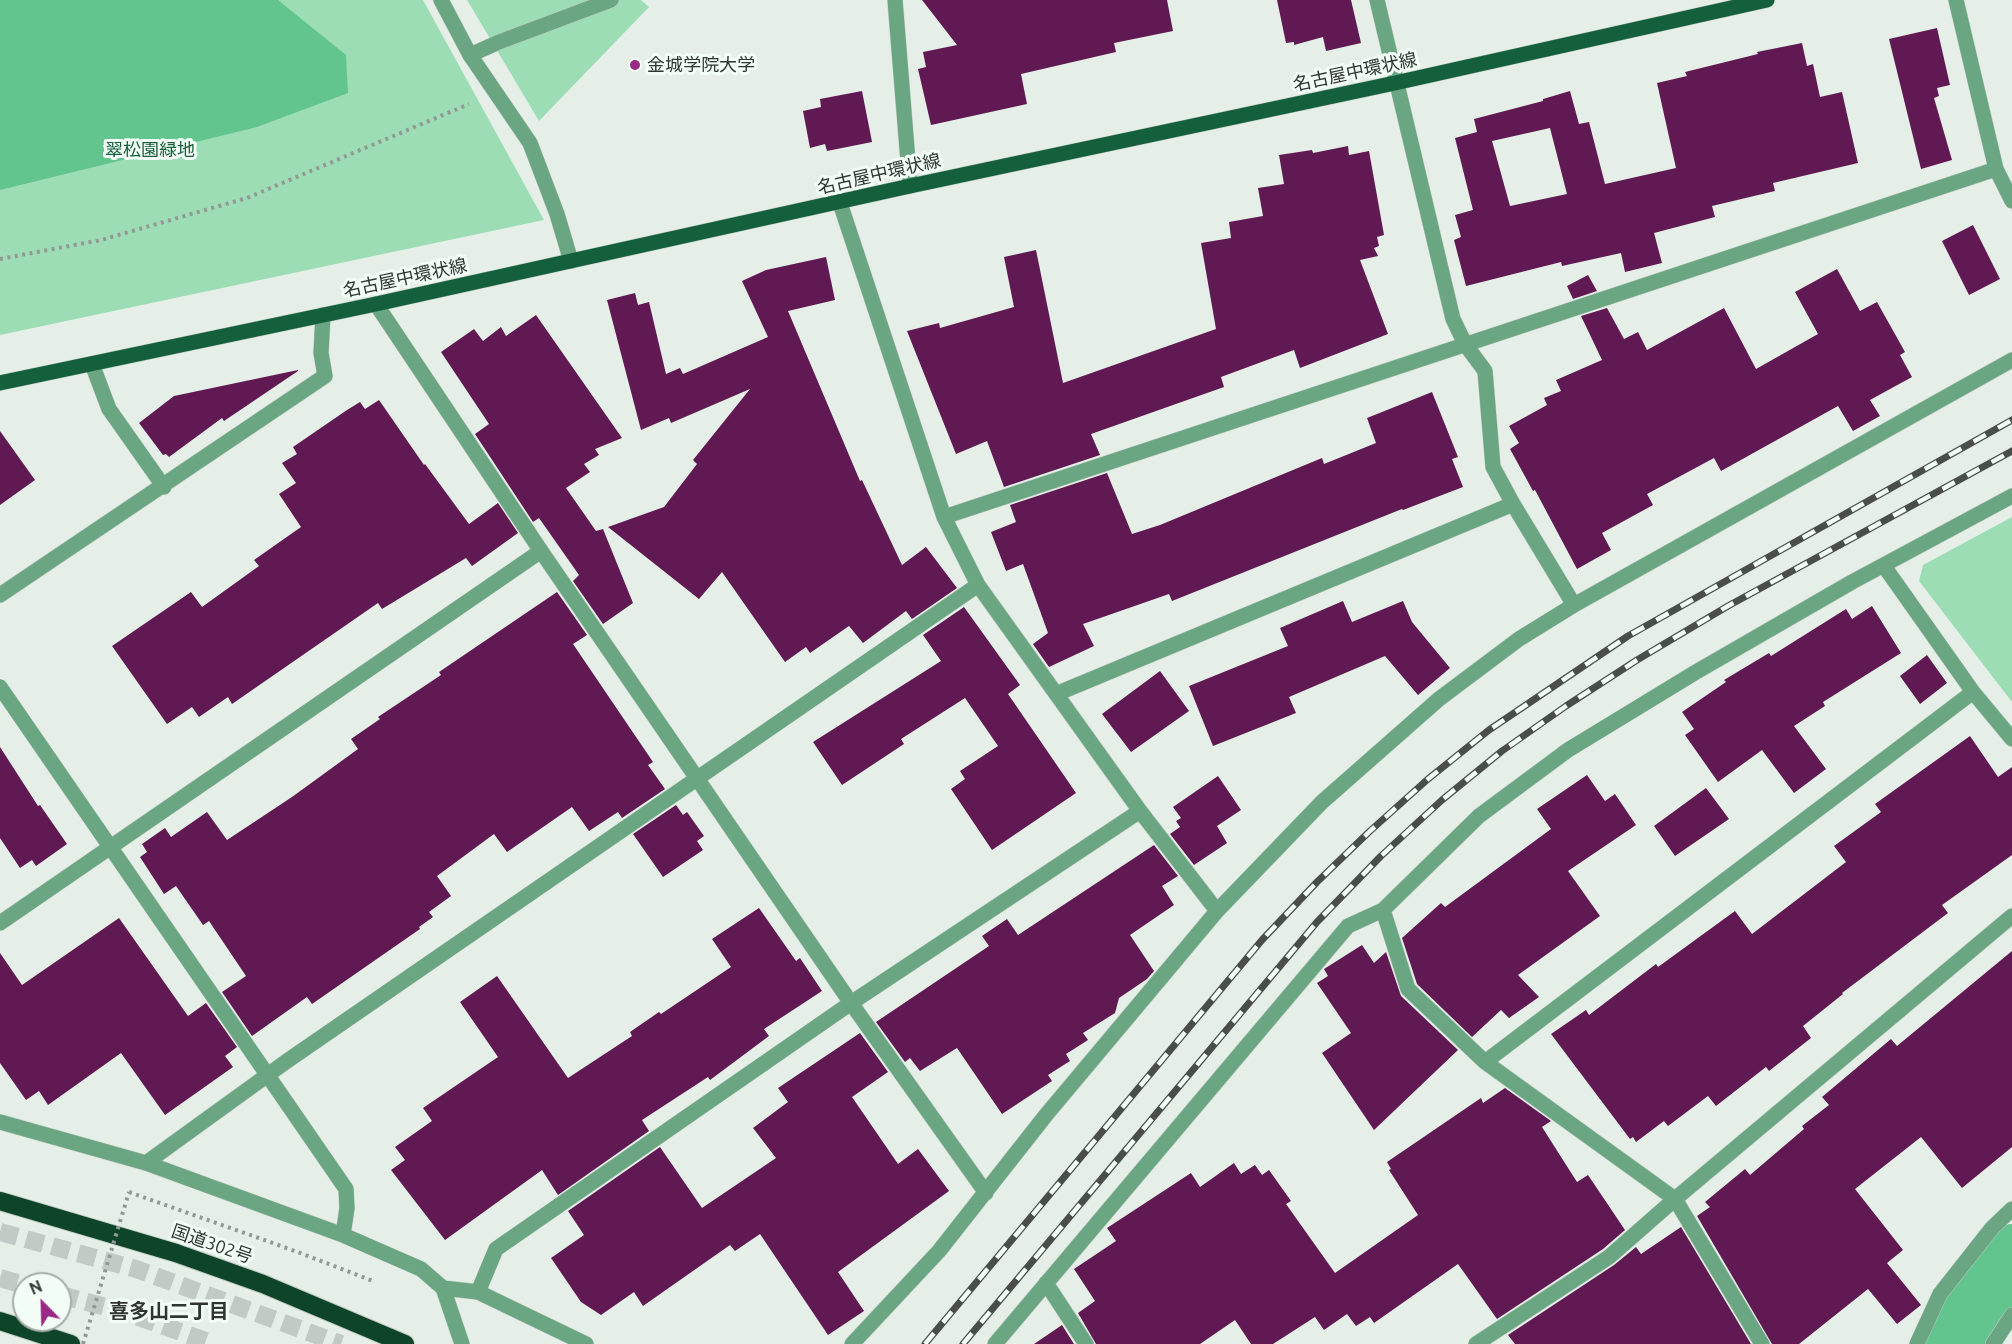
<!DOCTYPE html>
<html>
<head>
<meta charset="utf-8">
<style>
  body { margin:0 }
  #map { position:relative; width:2012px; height:1344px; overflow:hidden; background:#e5efe8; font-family:Ubuntu,sans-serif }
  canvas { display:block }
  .north { position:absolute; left:12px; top:1272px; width:60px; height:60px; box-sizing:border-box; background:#f2fdf6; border:2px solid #a5ada8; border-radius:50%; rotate:337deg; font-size:16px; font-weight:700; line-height:24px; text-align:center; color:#313532 }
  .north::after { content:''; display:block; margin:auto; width:21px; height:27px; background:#9b2885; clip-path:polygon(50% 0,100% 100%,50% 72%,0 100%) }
</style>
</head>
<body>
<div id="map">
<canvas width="2012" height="1344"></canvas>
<div class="north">N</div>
</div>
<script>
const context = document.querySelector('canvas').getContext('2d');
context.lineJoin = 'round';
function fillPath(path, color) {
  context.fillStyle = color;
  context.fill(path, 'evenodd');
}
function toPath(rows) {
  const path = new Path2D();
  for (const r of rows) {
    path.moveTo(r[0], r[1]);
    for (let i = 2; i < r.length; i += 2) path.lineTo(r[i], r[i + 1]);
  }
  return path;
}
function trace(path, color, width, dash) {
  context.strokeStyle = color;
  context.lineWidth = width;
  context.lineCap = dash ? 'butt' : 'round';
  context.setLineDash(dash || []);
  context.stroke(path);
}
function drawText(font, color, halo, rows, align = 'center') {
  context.font = font + ' Ubuntu,"Noto Sans JP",sans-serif';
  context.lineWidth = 6;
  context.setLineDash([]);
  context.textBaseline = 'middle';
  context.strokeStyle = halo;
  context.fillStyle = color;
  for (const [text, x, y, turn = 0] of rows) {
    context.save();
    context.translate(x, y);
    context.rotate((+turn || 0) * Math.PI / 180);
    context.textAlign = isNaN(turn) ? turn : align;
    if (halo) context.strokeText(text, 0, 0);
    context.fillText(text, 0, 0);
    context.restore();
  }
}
fillPath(toPath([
  [0,0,423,0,544,220,0,335],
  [467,0,641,0,649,7,539,121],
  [2012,517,2012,702,1919,581,1923,565]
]), '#9dddb6');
fillPath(toPath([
  [0,0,278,0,346,55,348,93,257,127,0,190]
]), '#63c58e');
trace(toPath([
  [1957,1344,1991,1284,2012,1258]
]), '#63c58e', 68);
fillPath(toPath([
  [922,0,1167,0,1173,31,1114,43,1116,52,1021,74,1027,104,931,125,918,69,926,67,923,52,957,45],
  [1277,0,1351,0,1361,43,1326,51,1323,37,1294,45,1294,42,1286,43],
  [1937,28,1950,85,1937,88,1939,96,1934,98,1952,160,1921,169,1889,39],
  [1802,43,1807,66,1813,64,1820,97,1842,92,1858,163,1773,183,1775,191,1712,206,1715,217,1654,233,1662,263,1625,272,1621,253,1562,266,1561,262,1466,286,1454,240,1461,237,1455,215,1473,210,1455,138,1477,132,1474,119,1543,101,1543,99,1570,91,1579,124,1589,122,1605,184,1676,168,1657,83,1687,76,1685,72,1758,54,1757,52],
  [1550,128,1567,194,1510,206,1492,141],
  [862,91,872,142,827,151,825,144,810,148,803,111,821,107,820,99],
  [1348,146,1349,155,1369,151,1384,235,1377,237,1379,246,1374,248,1378,256,1360,260,1388,334,1300,368,1294,350,1221,377,1224,387,1091,434,1100,455,1004,487,987,441,956,454,907,331,939,323,940,328,1014,307,1004,257,1036,250,1063,383,1216,329,1201,243,1231,238,1229,222,1263,216,1258,188,1284,184,1279,155,1312,150,1313,153],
  [1973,225,2000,279,1969,295,1942,241],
  [826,257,835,300,788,311,860,481,862,480,902,565,926,547,957,588,912,619,906,611,863,643,849,626,810,653,806,647,785,662,722,572,699,599,608,527,664,507,697,464,693,460,750,389,671,423,669,418,641,430,607,300,635,293,638,305,649,302,666,374,680,368,683,374,768,337,742,281,766,270],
  [1837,269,1860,311,1877,302,1905,352,1900,355,1912,377,1870,400,1880,416,1853,431,1838,406,1721,471,1714,458,1647,494,1653,505,1602,533,1611,550,1577,569,1535,490,1533,491,1510,449,1519,443,1509,426,1547,405,1544,398,1561,391,1556,380,1602,360,1581,316,1607,308,1624,339,1638,332,1647,350,1724,308,1756,369,1818,334,1795,292],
  [1588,275,1597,291,1573,299,1567,286],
  [536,315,622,438,595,449,599,455,584,464,590,472,566,488,596,531,603,529,633,603,603,624,573,581,579,575,539,518,533,522,475,434,489,424,441,352,474,329,483,341,501,327,506,336],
  [298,370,298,371,224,421,222,418,169,457,166,454,163,455,139,423,174,396],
  [1432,392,1458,457,1452,459,1463,487,1403,510,1402,509,1172,601,1169,594,1083,624,1094,646,1049,667,1035,647,1033,644,1048,633,1023,564,1006,571,991,532,1016,522,1010,505,1107,473,1132,534,1160,525,1322,458,1324,464,1376,443,1367,418],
  [379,400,424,465,425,464,469,524,498,503,518,533,472,566,466,558,382,609,378,603,232,704,228,697,199,717,192,707,167,724,112,646,191,592,202,607,259,566,254,560,301,527,279,494,296,483,282,463,297,454,293,447,347,410,360,402,365,409],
  [0,431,35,480,0,505],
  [557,592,587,635,573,644,653,762,648,765,665,789,622,818,618,812,589,831,572,807,507,852,494,834,437,876,451,896,429,912,433,917,419,927,420,929,312,1004,307,997,252,1036,222,992,246,976,209,921,203,925,176,886,164,894,140,857,147,852,142,844,165,828,171,837,207,812,227,840,292,797,358,749,351,739,380,719,378,717,441,675,439,672],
  [1343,601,1352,622,1403,601,1412,622,1450,668,1418,695,1385,656,1289,697,1296,713,1213,746,1189,686,1288,646,1280,628],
  [1872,606,1901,653,1823,702,1825,706,1794,726,1826,769,1794,793,1762,750,1718,782,1685,735,1694,729,1682,712,1726,682,1724,680,1769,653,1771,656,1846,609,1852,619],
  [964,607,1020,685,1008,694,1076,793,992,850,951,789,965,779,960,771,998,746,965,698,901,739,904,744,842,785,813,742,941,661,923,635],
  [1927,655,1947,683,1920,704,1900,676],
  [1160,671,1189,711,1131,752,1102,714],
  [1970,736,1998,777,2012,767,2012,855,1942,905,1948,913,1842,993,1843,994,1803,1026,1811,1038,1769,1071,1766,1067,1716,1106,1708,1096,1668,1126,1664,1121,1636,1142,1633,1137,1630,1139,1551,1034,1586,1010,1589,1015,1656,964,1658,967,1735,911,1752,934,1846,862,1834,846,1881,812,1875,804],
  [0,747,38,806,40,805,67,844,36,866,32,860,20,868,0,838],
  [1587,775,1605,801,1615,794,1636,825,1568,871,1600,916,1518,975,1539,997,1509,1018,1501,1010,1472,1037,1417,984,1402,938,1441,903,1445,907,1551,829,1537,809],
  [1218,776,1241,810,1217,826,1227,843,1194,865,1170,834,1180,827,1176,821,1181,818,1173,807],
  [1706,788,1729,819,1675,856,1654,826],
  [676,805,683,815,687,812,704,836,697,841,703,850,663,877,633,834],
  [1154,845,1178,876,1162,886,1174,905,1130,935,1154,971,1147,979,1119,998,1115,1013,1083,1033,1088,1040,1066,1054,1070,1061,1048,1075,1052,1081,1002,1114,957,1048,920,1071,910,1058,905,1062,876,1022,989,946,982,936,1007,919,1018,935],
  [759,908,796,961,800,958,822,991,764,1029,769,1036,710,1080,708,1077,642,1120,649,1131,558,1195,542,1170,445,1240,391,1170,405,1160,395,1147,432,1121,423,1108,498,1057,460,1002,497,976,568,1078,632,1036,630,1032,659,1012,661,1014,731,967,712,939],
  [119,918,188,1016,206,1003,237,1047,225,1056,233,1067,165,1115,121,1053,48,1105,39,1091,26,1100,0,1063,0,953,22,985],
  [1362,945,1374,963,1386,952,1401,996,1458,1050,1374,1130,1322,1053,1351,1033,1317,983,1328,976,1324,969],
  [2012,951,2012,1147,1962,1188,1921,1137,1855,1189,1903,1250,1887,1263,1921,1305,1897,1324,1868,1289,1799,1344,1772,1344,1697,1216,1710,1207,1705,1202,1745,1169,1750,1175,1804,1129,1802,1126,1829,1105,1822,1097,1891,1039,1897,1046],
  [860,1033,888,1072,852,1097,898,1164,918,1149,949,1191,838,1272,864,1311,828,1335,760,1234,735,1251,730,1245,643,1306,634,1292,601,1315,581,1302,551,1258,584,1235,568,1211,660,1147,702,1208,776,1158,753,1128,788,1102,778,1088],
  [1505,1088,1551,1121,1542,1127,1577,1182,1588,1175,1625,1230,1603,1249,1497,1319,1458,1264,1374,1323,1370,1317,1356,1326,1347,1314,1324,1330,1315,1317,1273,1344,1251,1344,1235,1320,1200,1344,1096,1344,1078,1313,1095,1301,1074,1269,1116,1241,1107,1228,1191,1173,1200,1187,1234,1163,1241,1174,1255,1165,1262,1175,1269,1170,1291,1201,1286,1204,1335,1273,1418,1215,1389,1170,1391,1169,1387,1162,1481,1098,1483,1103],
  [1681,1227,1751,1344,1515,1344,1508,1335,1614,1265,1636,1247,1641,1254],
  [1062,1325,1074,1344,1034,1344]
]), '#601952');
trace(toPath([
  [0,1232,136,1269,341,1344],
  [0,1278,24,1285],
  [60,1295,125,1312,214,1344]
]), '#c1cac4', 18, [18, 9]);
const lane = toPath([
  [470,55,499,42,611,0]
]);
const street = toPath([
  [441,0,470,55,530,143,557,214,571,261],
  [895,0,910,186],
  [1377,0,1453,319,1465,344,1485,371,1493,467,1513,504,1574,605],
  [1956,0,1996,169,2012,201],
  [376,304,541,551,851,1003,986,1193],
  [92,364,109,409,164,487],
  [944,517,1996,169],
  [1884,566,1973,692,2012,739],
  [0,595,325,376,321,353,323,315],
  [0,687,346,1189,347,1208,343,1235],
  [1056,694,1513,504],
  [1140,811,1217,911],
  [1383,910,1408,989,1485,1062,1675,1199,1762,1344],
  [0,923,541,551],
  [1485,1062,1973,692],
  [0,1122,146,1163,343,1235,421,1269,443,1288,478,1292,586,1344],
  [146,1163,287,1061,978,585],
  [1046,1283,1086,1344],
  [443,1288,462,1344],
  [478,1292,496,1249,851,1003,1140,811,978,585,944,517,840,203],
  [852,1344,939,1251,1046,1115,1217,911,1322,802,1439,699,1519,639,1574,605,2012,360],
  [995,1344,1348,926,1383,910,1479,816,1568,750,1696,672,1852,582,2012,496],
  [1476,1344,1609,1257,1675,1199,2012,916],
  [1917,1344,1940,1294,1992,1228,2012,1209],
  [1993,1344,2012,1315]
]);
const primary = toPath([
  [0,383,376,304,910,186,1395,83,1767,0]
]);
const highway = toPath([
  [0,1201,176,1253,263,1284,405,1344],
  [0,1321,71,1344]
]);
trace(lane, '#c1cac4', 16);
trace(street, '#c1cac4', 16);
trace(primary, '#c1cac4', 16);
trace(highway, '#c1cac4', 20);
trace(toPath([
  [0,259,101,240,247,198,469,104],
  [129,1192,295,1251,373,1281]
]), '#929994', 4, [3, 4.5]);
trace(lane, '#6aa682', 15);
trace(street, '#6aa682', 15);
trace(primary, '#15603c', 15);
trace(highway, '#0e452a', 18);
const rail = toPath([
  [925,1344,1262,940,1317,882,1370,831,1428,779,1489,730,1628,636,2012,420],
  [963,1344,1317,922,1381,856,1442,800,1502,751,1566,706,1637,660,1728,606,2012,451]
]);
trace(rail, '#494e4a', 7);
trace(rail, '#f2fdf6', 4.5, [14]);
trace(toPath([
  [83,1344,129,1192]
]), '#929994', 4, [3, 4.5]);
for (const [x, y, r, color] of [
  [635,65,6,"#9b2885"]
]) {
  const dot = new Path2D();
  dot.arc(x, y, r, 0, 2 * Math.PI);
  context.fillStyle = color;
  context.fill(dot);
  trace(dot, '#f2fdf6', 2);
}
drawText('18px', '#313532', '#f2fdf6', [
  ["金城学院大学",647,65]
], 'left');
drawText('18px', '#313532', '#f2fdf6', [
  ["名古屋中環状線",1355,72,-12],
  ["名古屋中環状線",879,174,-13],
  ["名古屋中環状線",405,278,-12],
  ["国道302号",212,1244,19]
]);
drawText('18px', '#165f3b', '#f2fdf6', [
  ["翠松園緑地",150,150]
]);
drawText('bold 20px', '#313532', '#f2fdf6', [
  ["喜多山二丁目",169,1311]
]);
</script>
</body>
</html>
